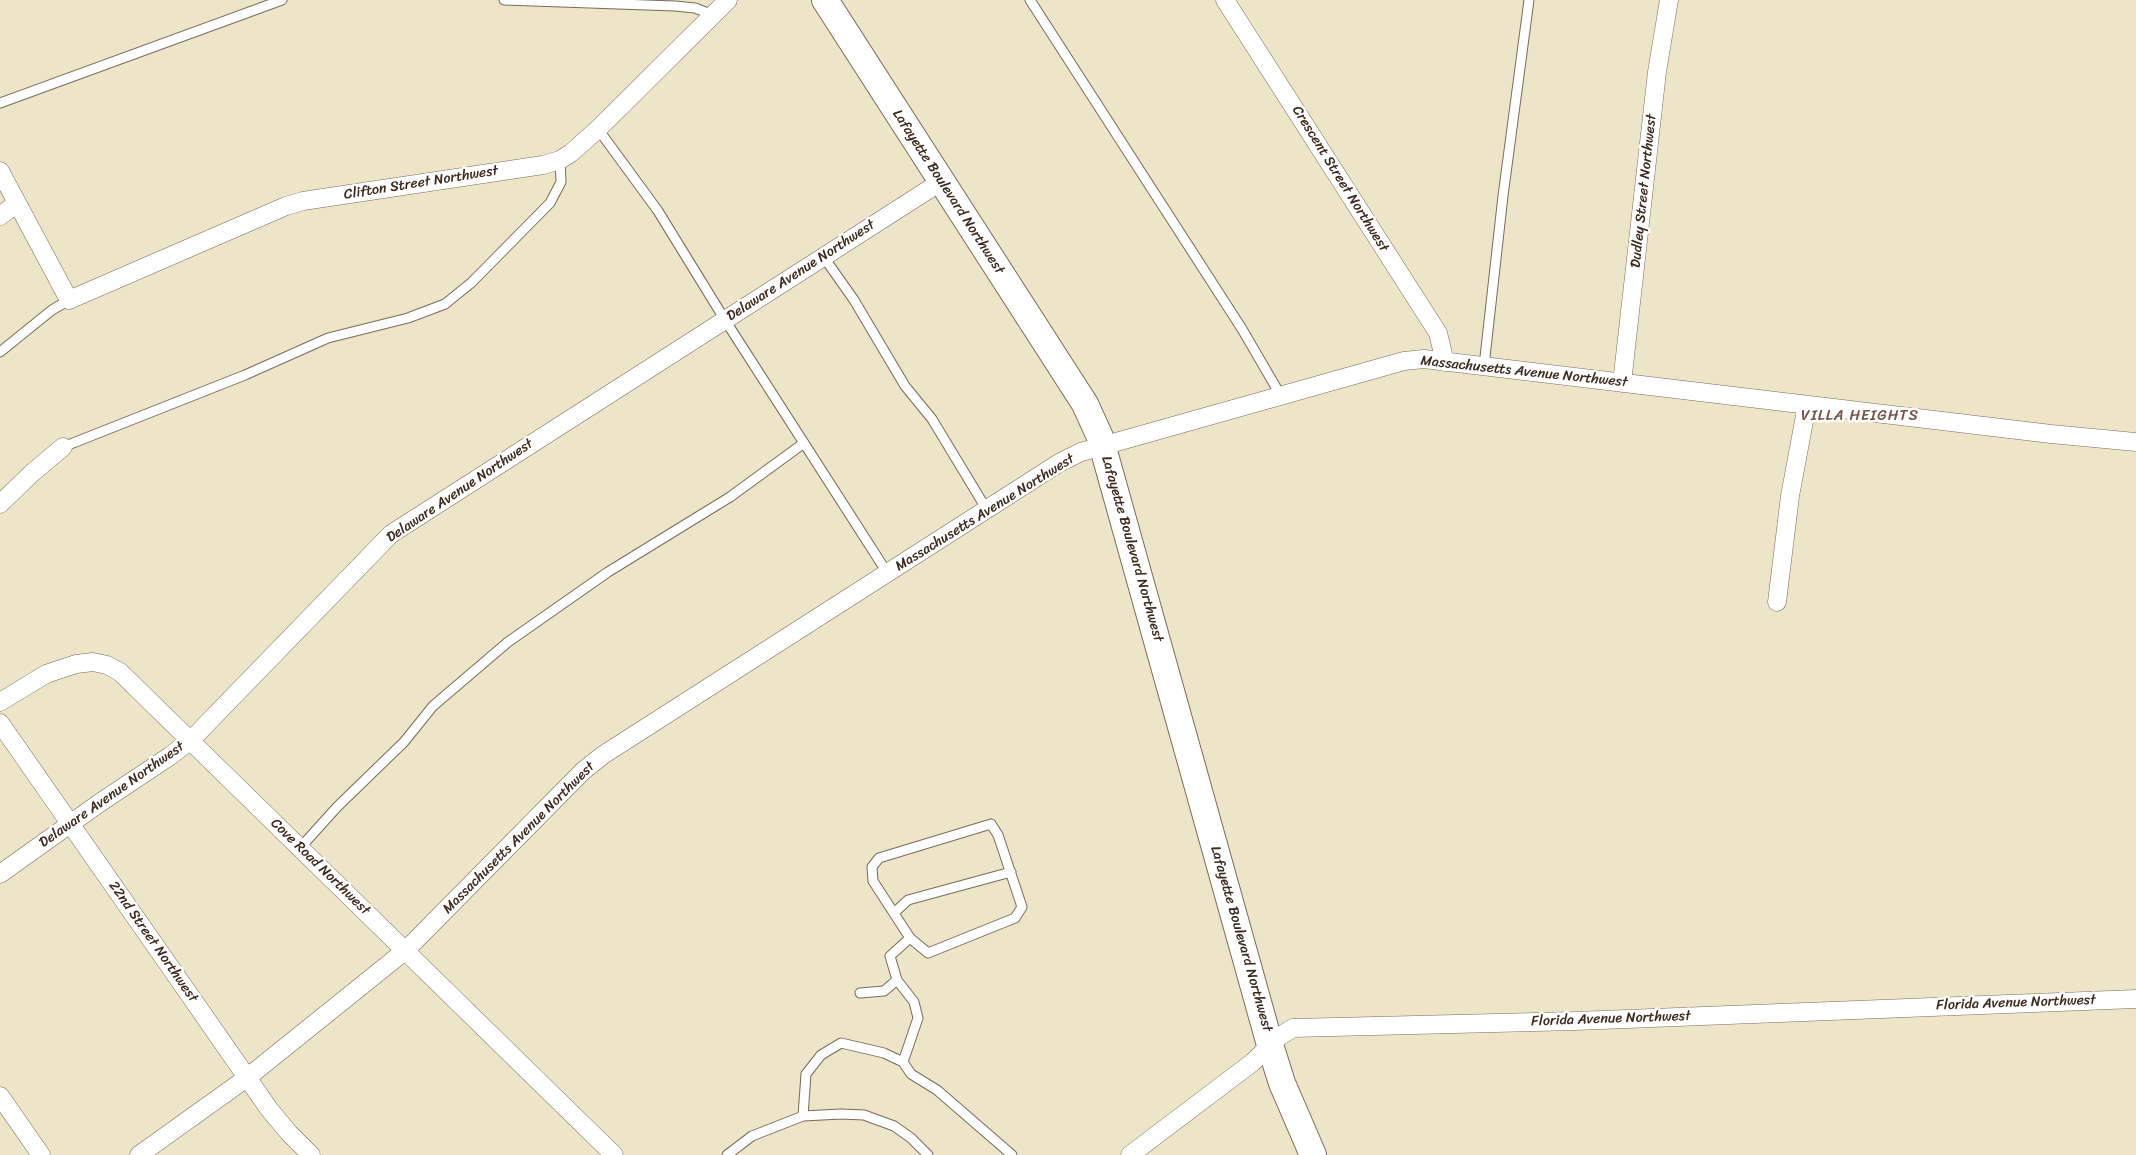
<!DOCTYPE html>
<html>
<head>
<meta charset="utf-8">
<style>
  body { margin:0 }
  canvas { display:block; background:#ece5c7 }
</style>
</head>
<body>
<canvas width="2136" height="1155"></canvas>
<script>
const context = document.querySelector('canvas').getContext('2d');
context.lineJoin = 'round';
function toPath(rows) {
  const path = new Path2D();
  for (const r of rows) {
    path.moveTo(r[0], r[1]);
    for (let i = 2; i < r.length; i += 2) path.lineTo(r[i], r[i + 1]);
  }
  return path;
}
function trace(path, color, width, dash) {
  context.strokeStyle = color;
  context.lineWidth = width;
  context.lineCap = dash ? 'butt' : 'round';
  context.setLineDash(dash || []);
  context.stroke(path);
}
function drawText(font, color, halo, rows, align = 'center') {
  context.font = font + ' Sriracha,sans-serif';
  context.lineWidth = 5;
  context.setLineDash([]);
  context.textBaseline = 'middle';
  context.strokeStyle = halo;
  context.fillStyle = color;
  for (const [text, x, y, turn = 0] of rows) {
    context.save();
    context.translate(x, y);
    context.rotate((+turn || 0) * Math.PI / 180);
    context.textAlign = isNaN(turn) ? turn : align;
    if (halo) context.strokeText(text, 0, 0);
    context.fillText(text, 0, 0);
    context.restore();
  }
}
const lane = toPath([
  [504,0,675,6,695,8,713,15],
  [1030,0,1242,329,1281,396],
  [0,103,282,0],
  [598,129,658,211,725,320,888,574],
  [823,256,854,300,905,386,932,419,987,510],
  [0,352,52,310,69,300],
  [1484,366,1503,196,1529,0],
  [63,447,245,375,328,338,408,318,445,304,471,283,550,203,561,182,560,160],
  [991,824,998,835,1022,907,1015,918,928,953,910,938,873,881,872,867,879,858,991,824],
  [300,848,337,807,404,742,433,706,508,642,608,572,730,497,804,443],
  [894,913,908,900,1011,872],
  [860,993,884,991,897,980],
  [903,1062,918,1018,914,1002,897,980,890,956,910,938],
  [803,1116,806,1074,821,1055,841,1043,884,1053,903,1062,911,1074,937,1090,1012,1155],
  [727,1155,752,1136,803,1116,841,1114,864,1115,894,1126,911,1138,928,1155]
]);
const street = toPath([
  [1225,0,1438,333,1445,362],
  [0,171,69,300,286,206,303,201,543,165,560,160,571,153,598,129,728,0],
  [0,216,17,203],
  [1622,383,1657,72,1669,0],
  [0,504,32,473,63,447],
  [1777,602,1790,496,1807,405],
  [0,702,46,674,76,664,93,662,107,665,120,672,614,1155],
  [0,723,269,1109,289,1133,311,1155],
  [0,874,98,804,170,756,191,740,391,534,942,181],
  [0,1096,41,1155],
  [139,1155,248,1077,406,950,583,771,603,755,1059,463,1081,452,1404,361,1424,359,2051,434,2136,442],
  [1130,1155,1253,1062,1277,1038,1293,1028,1576,1021,2136,999]
]);
const secondary = toPath([
  [825,0,1085,404,1100,437,1270,1045,1282,1083,1313,1155]
]);
trace(lane, '#796b59', 11);
trace(street, '#796b59', 19);
trace(secondary, '#796b59', 28);
trace(lane, '#fff', 9);
trace(street, '#fff', 18);
trace(secondary, '#fff', 26);
drawText('14px', '#3b2a1e', '#fff', [
  ["Crescent Street Northwest",1340,179,58],
  ["Clifton Street Northwest",421,183,-9],
  ["Dudley Street Northwest",1644,191,-84],
  ["Lafayette Boulevard Northwest",948,192,57],
  ["Delaware Avenue Northwest",801,271,-33],
  ["Massachusetts Avenue Northwest",1524,372,6],
  ["Delaware Avenue Northwest",460,491,-34],
  ["Massachusetts Avenue Northwest",985,513,-32],
  ["Lafayette Boulevard Northwest",1132,549,74],
  ["Delaware Avenue Northwest",112,795,-35],
  ["Massachusetts Avenue Northwest",519,838,-45],
  ["Cove Road Northwest",320,867,44],
  ["Lafayette Boulevard Northwest",1241,939,74],
  ["22nd Street Northwest",153,942,55],
  ["Florida Avenue Northwest",2016,1003,-2],
  ["Florida Avenue Northwest",1611,1019,-2]
]);
context.letterSpacing = '1px';
drawText('15px', '#755548', '#fff', [
  ["VILLA HEIGHTS",1860,416]
]);
context.letterSpacing = '0px';
</script>
</body>
</html>
